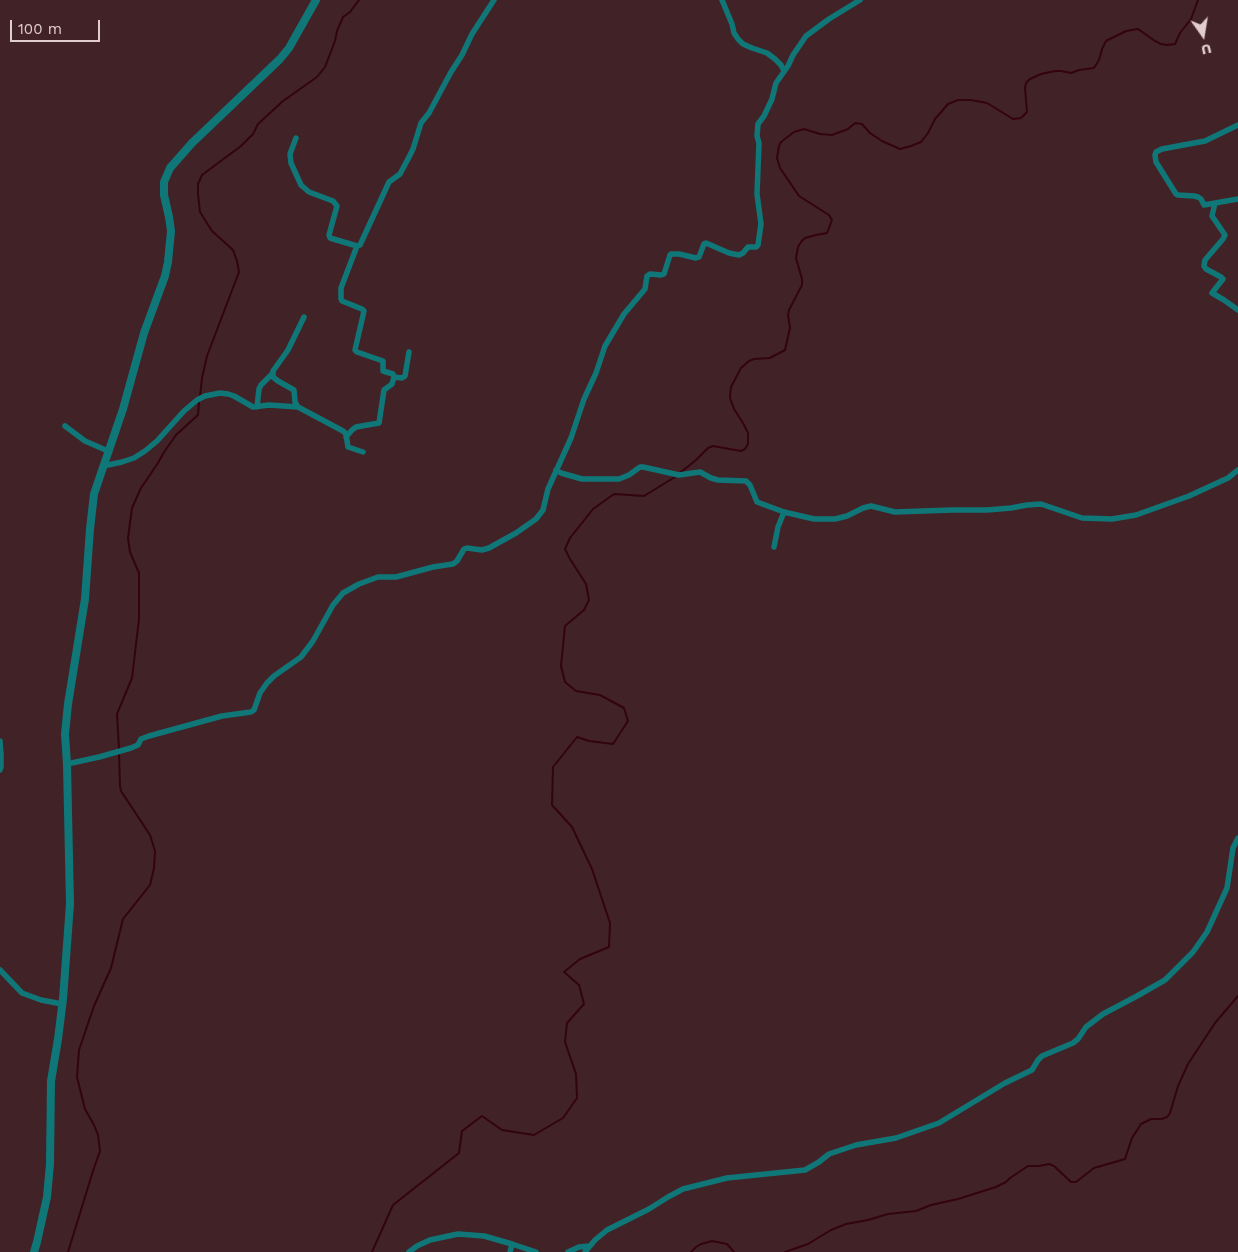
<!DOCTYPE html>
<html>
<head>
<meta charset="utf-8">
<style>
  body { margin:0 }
  #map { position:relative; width:1238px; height:1252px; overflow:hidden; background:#412327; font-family:"Work Sans",sans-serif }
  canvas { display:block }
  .north { position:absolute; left:1178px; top:10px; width:50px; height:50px; -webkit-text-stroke:4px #412327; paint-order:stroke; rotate:167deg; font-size:14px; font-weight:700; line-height:20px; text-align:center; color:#e2cdce }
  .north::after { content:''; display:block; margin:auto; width:18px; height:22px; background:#e2cdce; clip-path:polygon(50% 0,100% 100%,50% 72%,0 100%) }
  .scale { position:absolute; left:10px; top:20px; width:90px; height:22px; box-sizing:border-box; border:2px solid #e2cdce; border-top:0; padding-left:6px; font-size:15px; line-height:18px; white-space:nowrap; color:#e2cdce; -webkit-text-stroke:4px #412327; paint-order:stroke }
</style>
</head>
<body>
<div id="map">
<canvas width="1238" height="1252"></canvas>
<div class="north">U</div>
<div class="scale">100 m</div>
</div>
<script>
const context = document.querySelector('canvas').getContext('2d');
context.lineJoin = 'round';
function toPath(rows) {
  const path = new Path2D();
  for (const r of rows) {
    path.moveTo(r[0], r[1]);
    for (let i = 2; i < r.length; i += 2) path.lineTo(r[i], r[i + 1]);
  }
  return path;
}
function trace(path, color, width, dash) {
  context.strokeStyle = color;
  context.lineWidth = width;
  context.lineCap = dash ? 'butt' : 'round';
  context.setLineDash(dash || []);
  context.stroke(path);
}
trace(toPath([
  [200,397,202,378,207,356,239,272,237,261,233,250,212,231,200,212,198,194,198,184,202,175,241,146,253,134,258,124,283,101,317,77,325,67,335,41,337,31,343,17,350,12,359,0],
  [681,472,696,460,708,448,713,446,741,451,745,449,748,444,748,433,743,423,734,409,730,398,731,387,741,368,749,361,754,359,770,358,785,350,790,328,788,315,789,310,802,285,802,279,796,258,798,247,801,242,805,238,816,235,827,233,832,220,829,215,799,196,780,168,777,158,779,146,781,142,794,132,804,129,820,134,832,135,848,129,855,123,862,124,870,133,882,141,900,149,911,146,921,142,928,133,935,119,948,104,958,100,971,100,987,103,1013,119,1021,118,1027,112,1025,88,1026,83,1030,79,1041,74,1055,71,1061,71,1071,73,1079,70,1094,68,1099,60,1102,49,1106,41,1126,31,1138,29,1155,41,1161,44,1167,45,1175,44,1180,33,1191,19,1198,0],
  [119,749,117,714,132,678,139,619,139,573,130,552,128,538,132,508,141,488,158,463,164,452,176,435,198,415,199,402],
  [68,1252,93,1171,100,1151,98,1135,94,1125,85,1109,77,1077,79,1050,94,1006,111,968,123,919,150,885,154,868,155,851,150,835,121,791,120,786,119,753],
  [372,1252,393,1205,459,1153,462,1131,482,1116,502,1130,534,1135,563,1118,577,1098,576,1074,565,1042,567,1023,584,1004,579,985,564,972,580,959,609,947,610,923,592,869,572,827,552,805,553,767,577,737,589,741,613,744,628,721,624,708,600,695,576,691,565,682,561,666,565,626,584,610,589,600,586,584,570,559,565,549,570,538,593,509,614,494,644,496,675,477],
  [691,1252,696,1247,701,1244,712,1241,727,1244,734,1252],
  [785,1252,808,1244,831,1230,846,1224,868,1220,888,1214,916,1211,931,1205,958,1199,996,1187,1006,1182,1010,1178,1028,1166,1039,1166,1049,1164,1054,1166,1071,1182,1076,1182,1094,1168,1125,1159,1132,1138,1141,1124,1151,1119,1162,1119,1167,1117,1170,1113,1178,1086,1188,1064,1215,1023,1238,996]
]), '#33030e', 2);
trace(toPath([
  [722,0,732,24,734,33,738,39,743,44,752,48,767,53,775,59,781,65,784,71],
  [1238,125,1205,141,1162,149,1156,152,1155,155,1156,162,1176,194,1178,195,1194,196,1198,197,1201,199,1204,205,1238,199],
  [296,138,290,154,291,163,301,185,309,192,333,201,337,206,329,235,330,238,357,246,360,245,389,182,400,174,409,157,413,149,421,123,429,113,451,72,462,55,472,34,494,0],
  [1215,203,1212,216,1225,235,1223,239,1205,260,1204,266,1206,269,1221,277,1223,279,1212,293,1224,300,1238,310],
  [304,317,288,350,273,371,273,377,278,381,294,390,295,402,298,407,343,431,346,434,348,447,363,452],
  [394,377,402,378,405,376,409,352],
  [257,407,259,389,261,385,272,374],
  [65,426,85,441,108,451],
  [346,437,352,430,356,427,379,423,384,390,392,384,394,377,393,374,383,371,383,361,357,352,355,350,364,311,362,309,342,301,341,299,341,288,357,246],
  [103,466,122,462,134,458,145,451,157,441,184,411,197,400,205,396,220,393,228,394,234,396,253,407,269,405,298,407],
  [556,470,561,473,582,479,619,479,629,475,640,467,643,467,679,475,700,472,711,478,718,480,746,481,750,485,757,502,784,512,814,519,835,519,847,516,863,508,871,506,895,512,952,510,987,510,1011,508,1027,505,1041,504,1082,518,1112,519,1136,515,1189,496,1228,478,1238,470],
  [774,547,778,527,784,512],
  [0,741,1,755,1,767,0,770],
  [67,764,99,757,131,748,138,745,141,739,149,736,222,716,251,712,254,710,260,693,267,683,274,676,301,657,313,641,333,605,343,593,359,584,378,577,396,577,433,567,453,564,457,561,464,549,467,548,482,550,489,548,516,533,536,519,543,510,548,489,571,438,584,399,596,373,605,346,624,314,645,289,647,276,650,274,661,275,664,274,670,255,671,254,679,254,696,258,699,257,704,244,706,243,729,253,739,255,743,253,748,247,756,247,758,245,761,224,757,194,759,143,757,136,758,124,764,116,772,99,776,83,788,66,793,55,806,36,829,19,860,0],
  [0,970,22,993,41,1000,62,1004],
  [409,1252,417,1246,430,1240,458,1234,484,1236,512,1244,536,1252],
  [510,1252,512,1244],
  [568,1252,579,1247,590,1246],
  [585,1252,595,1240,607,1230,649,1209,668,1197,683,1189,727,1178,805,1170,819,1162,829,1154,856,1145,896,1138,939,1123,1005,1083,1032,1070,1038,1060,1042,1056,1073,1043,1078,1039,1086,1027,1103,1014,1137,996,1165,980,1193,952,1207,932,1227,888,1233,848,1238,838]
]), '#107779', 5.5);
trace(toPath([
  [34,1252,37,1242,47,1197,50,1164,51,1081,58,1039,63,999,70,904,67,764,65,734,68,704,85,599,90,529,94,494,123,409,144,333,165,276,168,262,171,231,169,217,164,195,164,182,170,168,192,143,280,59,289,48,316,0]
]), '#107779', 8);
</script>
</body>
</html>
